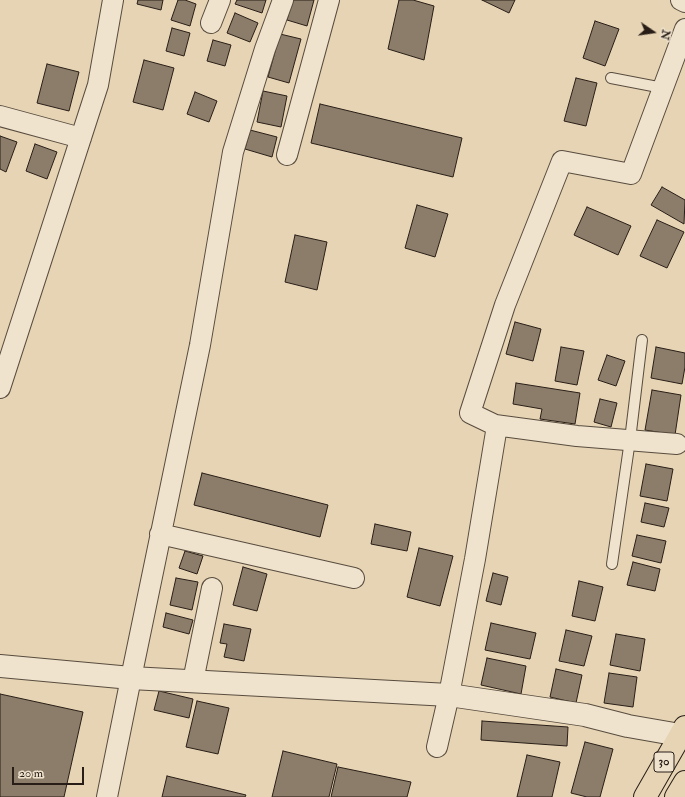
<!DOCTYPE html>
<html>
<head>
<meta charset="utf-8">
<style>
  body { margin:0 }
  #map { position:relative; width:685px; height:797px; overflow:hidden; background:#e6d4b4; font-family:"IM FELL Double Pica",serif }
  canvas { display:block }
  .north { position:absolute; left:633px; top:12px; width:40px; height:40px; -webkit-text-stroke:3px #efe3ce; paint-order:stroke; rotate:103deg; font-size:11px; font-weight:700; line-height:16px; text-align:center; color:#291e17 }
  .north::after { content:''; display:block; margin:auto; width:14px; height:18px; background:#291e17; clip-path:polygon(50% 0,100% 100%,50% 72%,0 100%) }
  .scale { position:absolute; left:12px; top:767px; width:72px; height:18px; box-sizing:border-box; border:2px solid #291e17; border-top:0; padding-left:5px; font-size:12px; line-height:14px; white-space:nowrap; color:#291e17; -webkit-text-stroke:3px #efe3ce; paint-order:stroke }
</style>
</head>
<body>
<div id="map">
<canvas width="685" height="797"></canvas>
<div class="north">N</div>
<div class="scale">20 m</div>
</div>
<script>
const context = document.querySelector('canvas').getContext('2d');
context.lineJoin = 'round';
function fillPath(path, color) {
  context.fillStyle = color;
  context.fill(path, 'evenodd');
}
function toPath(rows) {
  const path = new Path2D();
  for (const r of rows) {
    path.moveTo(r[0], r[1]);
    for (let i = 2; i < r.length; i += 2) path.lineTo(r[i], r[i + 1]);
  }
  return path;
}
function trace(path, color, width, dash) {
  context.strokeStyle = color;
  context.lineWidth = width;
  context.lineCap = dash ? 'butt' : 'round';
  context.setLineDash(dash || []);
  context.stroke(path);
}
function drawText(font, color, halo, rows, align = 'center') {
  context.font = font + ' "IM FELL Double Pica",serif';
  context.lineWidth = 3;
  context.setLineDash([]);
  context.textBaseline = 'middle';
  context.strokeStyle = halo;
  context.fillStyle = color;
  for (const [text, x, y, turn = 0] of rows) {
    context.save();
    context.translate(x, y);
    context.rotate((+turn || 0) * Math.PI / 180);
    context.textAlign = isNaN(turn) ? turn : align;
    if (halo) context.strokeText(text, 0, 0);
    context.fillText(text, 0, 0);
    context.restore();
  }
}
const building = toPath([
  [138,0,163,0,161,10,137,4,138,0],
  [178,0,185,0,196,4,190,26,171,20,178,0],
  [237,0,266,0,262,13,235,4,237,0],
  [292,0,314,0,307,26,287,20,292,0],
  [399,0,413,0,434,6,424,60,388,49,399,0],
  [482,0,515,0,509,13,482,0],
  [235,13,258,23,250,42,227,33,235,13],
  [595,21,619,29,605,66,583,58,595,21],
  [172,28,190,33,184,56,166,51,172,28],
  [280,34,301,39,289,83,268,77,280,34],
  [213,40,231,45,225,66,207,61,213,40],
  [144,60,174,68,163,110,133,102,144,60],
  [47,64,79,72,69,111,37,103,47,64],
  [576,78,597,83,586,126,564,121,576,78],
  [263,91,287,96,281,127,257,122,263,91],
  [195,92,217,101,209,122,187,114,195,92],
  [320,104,462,138,453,177,311,143,320,104],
  [250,130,277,137,272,157,245,149,250,130],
  [0,136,17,142,6,172,0,169,0,136],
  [35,144,57,152,47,179,26,171,35,144],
  [662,187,685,200,684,224,651,205,662,187],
  [417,205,448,214,435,257,405,248,417,205],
  [587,207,631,226,618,255,574,235,587,207],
  [657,220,684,232,667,268,640,256,657,220],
  [295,235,327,242,317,290,285,282,295,235],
  [515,322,541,329,533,361,506,354,515,322],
  [561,347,584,351,577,385,555,381,561,347],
  [656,347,685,353,685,367,682,384,651,378,656,347],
  [607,355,625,361,616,386,598,380,607,355],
  [516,383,580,393,575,424,540,419,542,409,513,404,516,383],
  [652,390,681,395,675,435,645,430,652,390],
  [600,399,617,403,611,427,594,422,600,399],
  [646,464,673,469,667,501,640,496,646,464],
  [202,473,328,505,320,537,194,505,202,473],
  [645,503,669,508,664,527,641,522,645,503],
  [375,524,411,532,407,551,371,544,375,524],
  [637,535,666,541,661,563,632,556,637,535],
  [419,548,453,556,440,606,407,597,419,548],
  [185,551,203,556,197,574,179,568,185,551],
  [633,562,660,569,655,591,627,585,633,562],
  [243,567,267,574,257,611,233,605,243,567],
  [493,573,508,577,501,605,486,601,493,573],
  [176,578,198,582,192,610,170,605,176,578],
  [579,581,603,587,595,621,572,616,579,581],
  [166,613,193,620,189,634,163,627,166,613],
  [491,623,536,633,530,659,485,650,491,623],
  [224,624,251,629,244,661,224,657,227,644,220,643,224,624],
  [566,630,592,636,584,666,559,661,566,630],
  [616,634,645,639,640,671,610,665,616,634],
  [487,658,526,666,521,694,481,685,487,658],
  [556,669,582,675,576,703,550,697,556,669],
  [609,673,637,677,633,707,604,703,609,673],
  [159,691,193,699,189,718,154,710,159,691],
  [0,694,83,712,64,797,0,797,0,694],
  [197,701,229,708,218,754,186,747,197,701],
  [482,721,568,727,567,746,481,740,482,721],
  [585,742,613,749,600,797,587,797,571,793,585,742],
  [283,751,337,764,329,797,272,797,283,751],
  [527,755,560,762,552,797,517,797,527,755],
  [338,767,411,782,407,797,331,797,338,767],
  [167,776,246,795,245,797,162,797,167,776]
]);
fillPath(building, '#8b7d69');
trace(building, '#291e17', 1);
const service = toPath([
  [611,78,663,88],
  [612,564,630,440,642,340]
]);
const minor = toPath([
  [681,0,685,2],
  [211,23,220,0],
  [0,116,81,138],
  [287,155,329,0],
  [0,388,98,85,113,0],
  [495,425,577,436,677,444],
  [160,534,354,578],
  [193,681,212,588],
  [437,747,449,695,475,559,496,432,495,425,470,413,505,305,562,161,631,174,685,29],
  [107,797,131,678,200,345,233,152,265,49,283,0]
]);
const tertiary = toPath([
  [0,666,131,678,449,695,585,715,628,726,685,736]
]);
const primary = toPath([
  [645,797,685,727],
  [676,797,685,782]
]);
trace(service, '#584c3e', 12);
trace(minor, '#584c3e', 22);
trace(tertiary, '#584c3e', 24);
trace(primary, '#291e17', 24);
trace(service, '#efe3ce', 10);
trace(minor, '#efe3ce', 20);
trace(tertiary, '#efe3ce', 22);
trace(primary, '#e6d4b4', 22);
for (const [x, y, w] of [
  [664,762,20]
]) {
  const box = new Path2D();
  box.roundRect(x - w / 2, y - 10, w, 20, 3);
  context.fillStyle = '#efe3ce';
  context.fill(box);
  trace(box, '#291e17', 1);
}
drawText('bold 12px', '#291e17', null, [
  ["30",664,762]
]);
</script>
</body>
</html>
